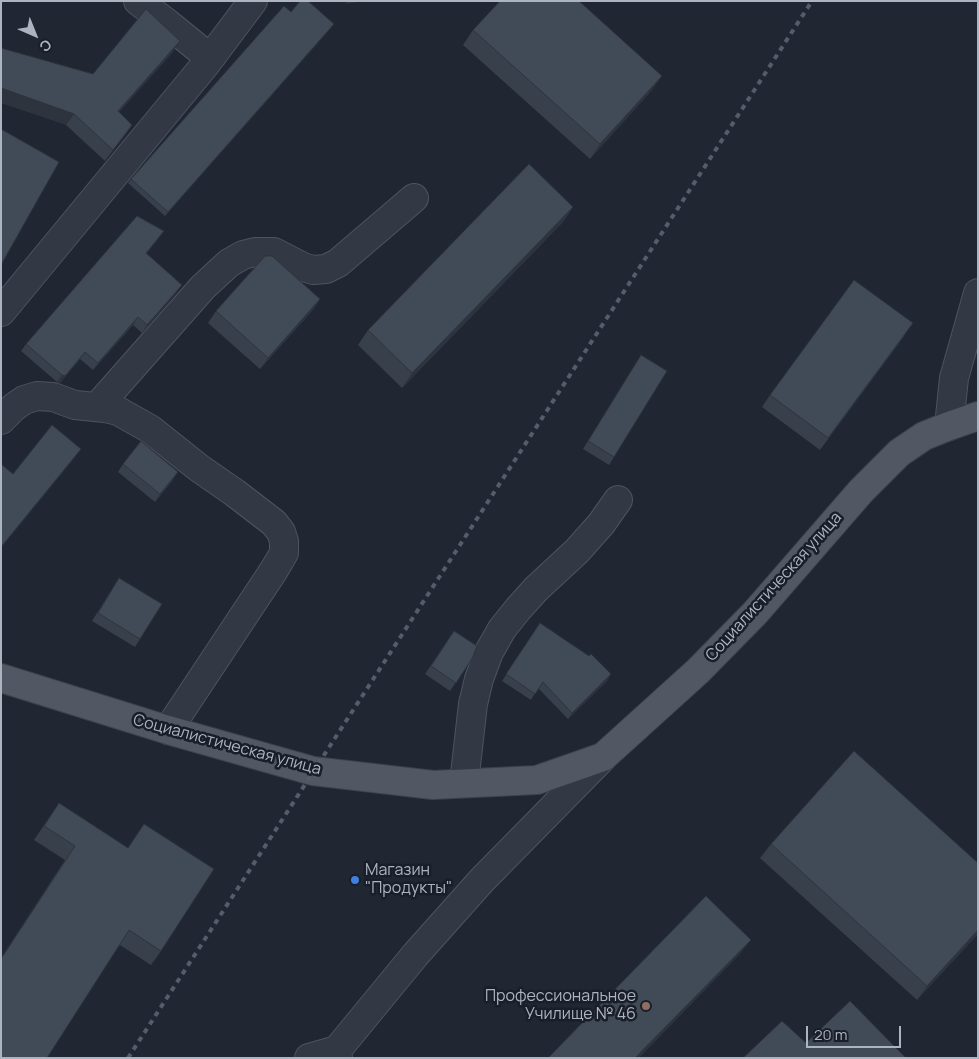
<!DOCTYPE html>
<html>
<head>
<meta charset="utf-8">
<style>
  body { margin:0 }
  #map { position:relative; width:979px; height:1059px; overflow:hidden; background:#202733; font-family:Manrope,sans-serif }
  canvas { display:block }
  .frame { position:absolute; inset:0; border:2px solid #adb4c1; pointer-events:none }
  .north { position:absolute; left:10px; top:10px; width:50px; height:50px; -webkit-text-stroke:4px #191e28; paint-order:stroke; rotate:136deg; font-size:14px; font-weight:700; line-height:20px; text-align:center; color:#adb4c1 }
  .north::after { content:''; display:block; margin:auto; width:18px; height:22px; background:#adb4c1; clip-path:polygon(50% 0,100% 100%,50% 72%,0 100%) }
  .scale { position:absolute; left:806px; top:1026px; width:95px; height:22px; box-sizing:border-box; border:2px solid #adb4c1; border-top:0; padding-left:6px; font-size:15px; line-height:18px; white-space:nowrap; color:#adb4c1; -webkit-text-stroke:4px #191e28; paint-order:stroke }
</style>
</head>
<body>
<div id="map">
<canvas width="979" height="1059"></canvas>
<div class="frame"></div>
<div class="north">С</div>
<div class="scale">20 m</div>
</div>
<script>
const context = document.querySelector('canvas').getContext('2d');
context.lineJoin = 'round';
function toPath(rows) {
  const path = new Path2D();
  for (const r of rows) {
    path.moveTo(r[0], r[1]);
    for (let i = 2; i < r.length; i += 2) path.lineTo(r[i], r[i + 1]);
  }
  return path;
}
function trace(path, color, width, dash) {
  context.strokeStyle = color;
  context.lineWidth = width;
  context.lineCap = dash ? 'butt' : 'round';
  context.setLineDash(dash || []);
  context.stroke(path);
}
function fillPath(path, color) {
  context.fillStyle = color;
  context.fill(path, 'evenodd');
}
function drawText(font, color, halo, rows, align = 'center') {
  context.font = font + ' Manrope,sans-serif';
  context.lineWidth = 5;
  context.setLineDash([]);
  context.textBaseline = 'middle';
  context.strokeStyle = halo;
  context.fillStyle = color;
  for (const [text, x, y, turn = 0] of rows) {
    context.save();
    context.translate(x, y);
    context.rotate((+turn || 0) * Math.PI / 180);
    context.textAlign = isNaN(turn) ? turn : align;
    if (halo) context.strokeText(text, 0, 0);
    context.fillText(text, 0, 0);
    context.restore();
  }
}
const minor = toPath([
  [138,1,167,23,210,58],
  [1,312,205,65,253,1],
  [97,407,203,287,229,263,243,255,255,252,274,252,303,267,313,270,326,269,338,263,414,198],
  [1,420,14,407,24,400,37,396,53,397,75,405,105,408,118,411,150,429,199,468,235,493,274,523,281,532,284,541,284,553,274,570,168,730],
  [949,426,954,378,978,293],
  [464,783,473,704,479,679,489,652,502,629,518,609,536,589,577,551,601,524,618,500],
  [309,1058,337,1050],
  [338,1058,337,1050,416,954,482,880,603,757]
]);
const major = toPath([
  [1,678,168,730,313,771,433,785,537,780,603,757,698,671,755,613,861,491,899,453,924,436,949,426,978,416]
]);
trace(minor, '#4e545f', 30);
trace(major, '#3d424d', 30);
trace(minor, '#333944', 28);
trace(major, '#515864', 28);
trace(toPath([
  [128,1058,812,1]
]), '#555d6b', 4, [5, 5]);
fillPath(toPath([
  [291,12,331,28,165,216,128,183,131,179],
  [473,30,652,90,590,159,463,45],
  [172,53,119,112,132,125,105,161,66,125,93,74],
  [573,207,563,222,402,388,358,345,368,330],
  [159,238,146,254,177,292,142,333,133,325,93,370,80,359,60,383,57,382,21,351,26,344],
  [320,299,312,311,260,369,208,323,216,311],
  [905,335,820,450,762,407,770,395],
  [641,355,614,457,609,465,583,449],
  [123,464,173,480,155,502,118,472],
  [119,578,140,639,135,647,92,621],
  [540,623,611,674,607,681,568,719,538,688,531,700,502,681],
  [454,631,473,657,450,691,425,674],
  [59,803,128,848,144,824,161,951,151,965,120,945,1,1058,1,958,65,860,34,840],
  [771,844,978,863,978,934,917,1000,760,858]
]), '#38404b');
fillPath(toPath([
  [347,1,367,1,345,4],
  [334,24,331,28,165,216,168,212],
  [180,41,172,53,110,122,118,111],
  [662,76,652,90,590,159,600,144],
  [1,88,74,114,66,125,1,103],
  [132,125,124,137,105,161,113,150],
  [573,207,563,222,402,388,412,373],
  [182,285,177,292,142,333,147,325],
  [320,299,312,311,260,369,268,358],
  [138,317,133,325,93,370,98,363],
  [85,352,80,359,60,383,57,382,62,375],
  [81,449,73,460,1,548,1,547],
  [178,472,173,480,155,502,160,494],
  [611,674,607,681,568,719,572,713],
  [978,930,978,934,917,1000,927,986],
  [751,940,740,954,639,1058,635,1058]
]), '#2e343d');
const building = toPath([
  [300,1,308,1,334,24,168,212,131,179,284,6,291,12,300,1],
  [500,1,579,1,662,76,600,144,473,30,500,1],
  [146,9,180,41,118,111,132,125,113,150,74,114,1,88,1,48,93,74,146,9],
  [1,129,59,162,1,265,1,129],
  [529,164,573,207,412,373,368,330,529,164],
  [137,216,164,231,146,253,182,285,147,325,138,317,98,363,85,352,65,376,62,375,26,344,137,216],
  [265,256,272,256,320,299,268,358,216,311,265,256],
  [854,280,913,323,828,438,770,395,854,280],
  [641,355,667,371,614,457,588,441,641,355],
  [52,425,81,449,1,547,1,464,13,474,52,425],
  [141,441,178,472,160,494,123,464,141,441],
  [119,578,162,604,140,639,98,613,119,578],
  [540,623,589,656,591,654,611,674,572,713,543,682,535,694,506,674,540,623],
  [454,631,477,646,473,657,456,683,431,666,454,631],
  [854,751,978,863,978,930,927,986,771,844,854,751],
  [59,803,128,848,144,824,214,869,161,951,129,930,47,1058,1,1058,1,959,75,846,44,826,59,803],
  [706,896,751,940,635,1058,548,1058,706,896],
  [850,1001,906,1058,743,1058,782,1021,806,1043,850,1001]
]);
fillPath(building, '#414a57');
trace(building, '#2e343d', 1);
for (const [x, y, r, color] of [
  [355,880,5,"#3f7fe0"],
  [646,1006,5,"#8d6e63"]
]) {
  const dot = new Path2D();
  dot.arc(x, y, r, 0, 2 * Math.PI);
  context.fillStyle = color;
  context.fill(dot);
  trace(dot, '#191e28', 2);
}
drawText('16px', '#adb4c1', '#191e28', [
  ["Социалистическая улица",774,587,-48],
  ["Социалистическая улица",227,745,15]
]);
drawText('16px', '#adb4c1', '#191e28', [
  ["Магазин",365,871],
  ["\"Продукты\"",365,889],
  ["Профессиональное",636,997,"right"],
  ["Училище № 46",636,1015,"right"]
], 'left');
</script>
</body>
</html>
